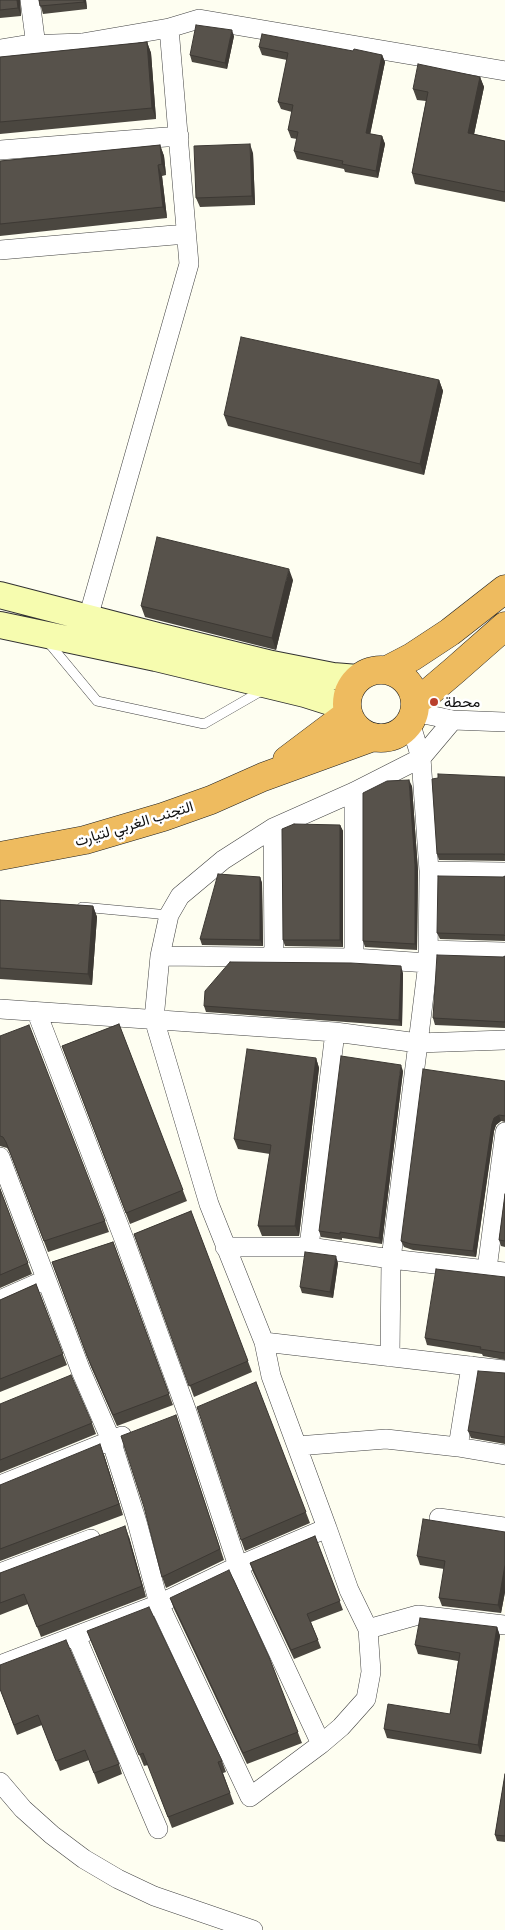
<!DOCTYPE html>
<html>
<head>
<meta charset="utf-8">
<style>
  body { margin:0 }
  canvas { display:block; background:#fefef1 }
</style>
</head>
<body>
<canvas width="505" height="1930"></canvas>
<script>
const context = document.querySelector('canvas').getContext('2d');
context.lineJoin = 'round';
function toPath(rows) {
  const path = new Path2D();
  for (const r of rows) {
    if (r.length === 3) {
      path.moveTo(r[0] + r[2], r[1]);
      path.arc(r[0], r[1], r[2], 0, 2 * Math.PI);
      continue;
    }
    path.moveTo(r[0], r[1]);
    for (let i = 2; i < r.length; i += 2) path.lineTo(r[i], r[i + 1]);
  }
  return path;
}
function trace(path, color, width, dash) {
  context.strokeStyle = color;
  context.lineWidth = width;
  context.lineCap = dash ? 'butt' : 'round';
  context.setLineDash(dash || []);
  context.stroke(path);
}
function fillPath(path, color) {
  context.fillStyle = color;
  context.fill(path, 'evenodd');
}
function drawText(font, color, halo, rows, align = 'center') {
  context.font = font + ' "Playfair Display",Vazirmatn,serif';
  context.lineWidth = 5;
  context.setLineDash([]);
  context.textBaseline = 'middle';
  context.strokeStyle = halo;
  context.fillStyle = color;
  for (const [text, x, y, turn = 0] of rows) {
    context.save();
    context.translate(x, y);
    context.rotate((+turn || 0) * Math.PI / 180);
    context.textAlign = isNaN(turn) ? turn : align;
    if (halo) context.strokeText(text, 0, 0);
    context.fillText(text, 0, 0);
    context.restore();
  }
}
const lane = toPath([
  [48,642,97,701,204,724,263,690],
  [82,907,169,915]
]);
const street = toPath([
  [30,0,36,46],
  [0,49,26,45,82,43,169,28,199,19,505,71],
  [0,150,179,136],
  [0,250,186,234],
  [88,618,189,264,169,28],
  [414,712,453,720,505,722],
  [273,828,274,957],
  [429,871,505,872],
  [428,950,505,952],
  [160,956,354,958,428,963],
  [354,958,354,792],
  [0,1009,335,1032,418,1043,505,1040],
  [37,1013,124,1239,187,1412,238,1566,321,1744],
  [0,1157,81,1371,111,1440,137,1522,159,1604,250,1797,321,1744,341,1727,366,1699,371,1672,368,1629,349,1590,327,1528],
  [225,1247,309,1247,391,1259,505,1272],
  [309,1247,335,1032],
  [487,1269,505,1132],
  [0,1300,45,1280],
  [264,1342,505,1370],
  [390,1357,391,1259,428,963,429,871,421,758,410,722],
  [297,1446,386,1439,458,1447,471,1366],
  [458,1447,505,1455],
  [0,1485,122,1436],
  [439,1518,505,1527],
  [0,1573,91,1539],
  [368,1629,418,1615,505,1625],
  [76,1636,158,1829],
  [0,1665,159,1604,238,1566,327,1528,271,1376,264,1342,209,1204,154,1019,160,956,169,915,180,896,223,860,273,828,354,792,421,758,453,720],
  [0,1782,23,1809,52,1835,84,1859,118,1879,154,1896,253,1930]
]);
const secondary = toPath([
  [0,595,158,636,272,664,333,676,358,678],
  [0,625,156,658,305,694,346,707]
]);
const highway = toPath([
  [381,704,34],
  [387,670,412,657,450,632,505,589],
  [415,701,428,693,455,670,505,626],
  [287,760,348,714],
  [0,856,85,840,163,817,211,800,263,777,373,737]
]);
trace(lane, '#424242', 10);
trace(street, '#424242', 20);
trace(secondary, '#313131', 28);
trace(highway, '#202020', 29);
trace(lane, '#fff', 9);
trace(street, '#fff', 19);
trace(secondary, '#f6fcaf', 26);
trace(highway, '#eebb5f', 28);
fillPath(toPath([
  [0,0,20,0,21,16,0,18],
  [39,0,86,0,87,9,43,14],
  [234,36,227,69,192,62,190,55],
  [147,42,151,53,156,119,0,134,0,57],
  [259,47,353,51,382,55,385,62,370,134,382,136,385,144,378,178,345,172,344,169,297,159,294,151,297,139,291,138,288,130,292,112,281,109,278,102,287,60,262,55],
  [480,77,484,87,474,134,505,141,505,202,415,184,412,173,426,101,417,100,413,89],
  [160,145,164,156,166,175,162,176,167,218,0,236,0,161],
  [253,153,255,205,200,207,196,198],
  [439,380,443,391,424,475,228,426,224,415],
  [293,580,276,650,145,617,141,606],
  [505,777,505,861,439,860,437,854],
  [412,786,418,871,417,950,365,947,363,941],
  [340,825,343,831,343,947,285,946,283,940],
  [505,876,505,941,440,939,437,933],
  [260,877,262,883,263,946,202,945,200,939],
  [0,900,93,906,97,917,92,985,0,979],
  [505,956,505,1028,435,1025,433,1018],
  [403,973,402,1026,206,1012,204,1006],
  [119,1024,187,1201,130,1224,62,1046],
  [0,1036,105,1221,109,1232,48,1252,10,1153,7,1148,0,1146],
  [316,1058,319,1068,299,1236,262,1236,258,1226,270,1154,238,1149,234,1139],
  [403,1071,382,1244,342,1238,342,1240,321,1237,319,1231],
  [505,1081,505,1122,501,1121,496,1125,494,1131,476,1257,413,1250,404,1247,401,1241],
  [0,1189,32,1274,0,1288],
  [505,1194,505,1247,501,1246,499,1240],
  [191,1211,252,1372,194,1397,134,1234],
  [113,1242,173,1405,117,1426,91,1367,52,1262],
  [338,1263,333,1298,302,1293,300,1287],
  [505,1277,505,1360,483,1356,482,1354,427,1345,425,1338],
  [36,1284,67,1365,0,1392,0,1300],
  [505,1373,505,1444,471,1438,468,1431],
  [256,1382,310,1523,245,1551,241,1540],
  [0,1404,92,1423,96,1434,0,1473],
  [176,1415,224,1560,166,1588,162,1577],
  [104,1455,123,1515,0,1561,0,1485],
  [505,1532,505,1592,501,1613,442,1606,439,1598,444,1569,420,1565,417,1556],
  [315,1536,343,1610,311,1622,321,1648,294,1659,253,1572,250,1563],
  [129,1537,146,1597,41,1637,28,1604,0,1615,0,1573],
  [170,1598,269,1657,302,1743,247,1764,174,1609],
  [497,1627,500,1636,481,1754,387,1738,384,1729,450,1714,458,1661,418,1654,415,1645],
  [87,1631,222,1761,226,1772,223,1773,234,1804,172,1828,148,1765,144,1766],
  [0,1689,119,1764,122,1774,98,1784,89,1760,60,1771,42,1725,17,1735],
  [505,1774,505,1842,497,1841,495,1835]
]), '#4b4740');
fillPath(toPath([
  [17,0,20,0,21,16,18,8],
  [84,0,86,0,87,9,84,2],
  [232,30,234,36,227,69,225,63],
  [147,42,151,53,156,119,152,108],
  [382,55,385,62,369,140,366,133],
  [480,77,484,87,472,144,468,133],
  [382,136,385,144,378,178,376,171],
  [250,144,253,153,255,205,252,196],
  [160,145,164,156,166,175,162,164],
  [158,165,162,176,167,218,163,207],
  [439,380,443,391,424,475,420,464],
  [289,569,293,580,276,650,272,638],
  [409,780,412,786,418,871,417,950,415,944],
  [340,825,343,831,343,947,340,940],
  [260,877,262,883,263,946,260,940],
  [93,906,97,917,92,985,88,974],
  [401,966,403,973,402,1026,399,1020],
  [316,1058,319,1068,299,1236,295,1226],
  [401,1065,403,1071,382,1244,379,1238],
  [499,1115,501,1121,496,1125,494,1131,476,1257,473,1251,492,1124,494,1118],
  [336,1256,338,1263,333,1298,330,1292],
  [100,1444,104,1455,123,1515,119,1504],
  [125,1526,129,1537,146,1597,142,1586],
  [505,1565,505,1592,501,1613,498,1605],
  [497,1627,500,1636,481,1754,478,1745]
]), '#3d3934');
const building = toPath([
  [0,0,17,0,18,8,0,10,0,0],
  [39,0,84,0,84,2,40,6,39,0],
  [196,25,232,30,225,63,190,55,196,25],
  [262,34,353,51,354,49,382,55,366,133,382,136,376,171,342,164,343,161,294,151,298,132,288,130,293,105,278,102,288,53,259,47,262,34],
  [147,42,152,108,0,122,0,57,147,42],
  [418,64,480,77,468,133,505,141,505,192,412,173,428,92,413,89,418,64],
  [250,144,252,196,196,198,194,146,250,144],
  [160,145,162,164,158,165,163,207,0,224,0,161,160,145],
  [241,337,439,380,420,464,224,415,241,337],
  [157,537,289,569,272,638,141,606,157,537],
  [438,774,505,777,505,855,503,854,437,854,432,779,438,778,438,774],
  [409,780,415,865,415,944,363,941,363,793,387,781,409,780],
  [294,824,340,825,340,940,283,940,282,829,294,824],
  [218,874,260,877,260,940,200,939,218,874],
  [438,876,503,877,505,876,505,936,504,935,437,933,438,876],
  [0,900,93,906,88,974,0,968,0,900],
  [437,955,503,957,505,956,505,1022,433,1018,437,955],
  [230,962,351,963,401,966,399,1020,204,1006,205,991,230,962],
  [119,1024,183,1190,126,1213,62,1046,119,1024],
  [29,1025,105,1221,44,1241,6,1142,3,1137,0,1136,0,1036,29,1025],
  [247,1049,316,1058,295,1226,258,1226,271,1145,234,1139,247,1049],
  [341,1056,401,1065,379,1238,340,1232,340,1234,319,1231,341,1056],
  [423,1069,505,1081,505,1116,499,1115,494,1118,492,1124,473,1251,411,1244,401,1241,423,1069],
  [0,1189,28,1263,0,1275,0,1189],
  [505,1194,505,1241,499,1240,505,1194],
  [191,1211,248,1361,189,1386,134,1234,191,1211],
  [113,1242,169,1394,113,1415,87,1356,52,1262,113,1242],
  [305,1252,336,1256,330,1292,300,1287,305,1252],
  [436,1269,505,1277,505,1353,480,1349,481,1347,425,1338,436,1269],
  [36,1284,63,1354,0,1379,0,1300,36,1284],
  [478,1371,505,1373,505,1437,468,1431,478,1371],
  [71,1375,92,1423,0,1460,0,1404,71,1375],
  [256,1382,306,1512,241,1540,197,1407,256,1382],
  [176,1415,220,1549,162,1577,144,1507,121,1436,176,1415],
  [100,1444,119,1504,0,1549,0,1485,100,1444],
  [423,1519,505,1532,505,1565,498,1605,439,1598,445,1561,417,1556,423,1519],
  [125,1526,142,1586,37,1627,24,1594,0,1603,0,1573,125,1526],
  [315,1536,340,1601,307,1614,318,1640,291,1650,250,1563,315,1536],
  [229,1570,269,1657,298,1732,243,1753,170,1598,229,1570],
  [149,1607,222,1761,218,1762,230,1793,168,1817,143,1753,139,1755,87,1631,149,1607],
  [420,1618,497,1627,478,1745,384,1729,388,1704,450,1714,460,1653,415,1645,420,1618],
  [66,1640,119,1764,94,1773,85,1750,56,1761,38,1715,14,1725,0,1689,0,1665,66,1640],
  [505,1774,505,1836,495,1835,505,1774]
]);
fillPath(building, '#57524b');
trace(building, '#3d3934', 1);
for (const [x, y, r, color] of [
  [434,702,5,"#b93f2c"]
]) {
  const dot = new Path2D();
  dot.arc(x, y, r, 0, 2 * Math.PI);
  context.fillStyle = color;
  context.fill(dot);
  trace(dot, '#fff', 2);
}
drawText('15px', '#0f0f0f', '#fff', [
  ["محطة",444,702]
], 'left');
drawText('15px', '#0f0f0f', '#fff', [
  ["التجنب الغربي لتيارت",134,824,-17]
]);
</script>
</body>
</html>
